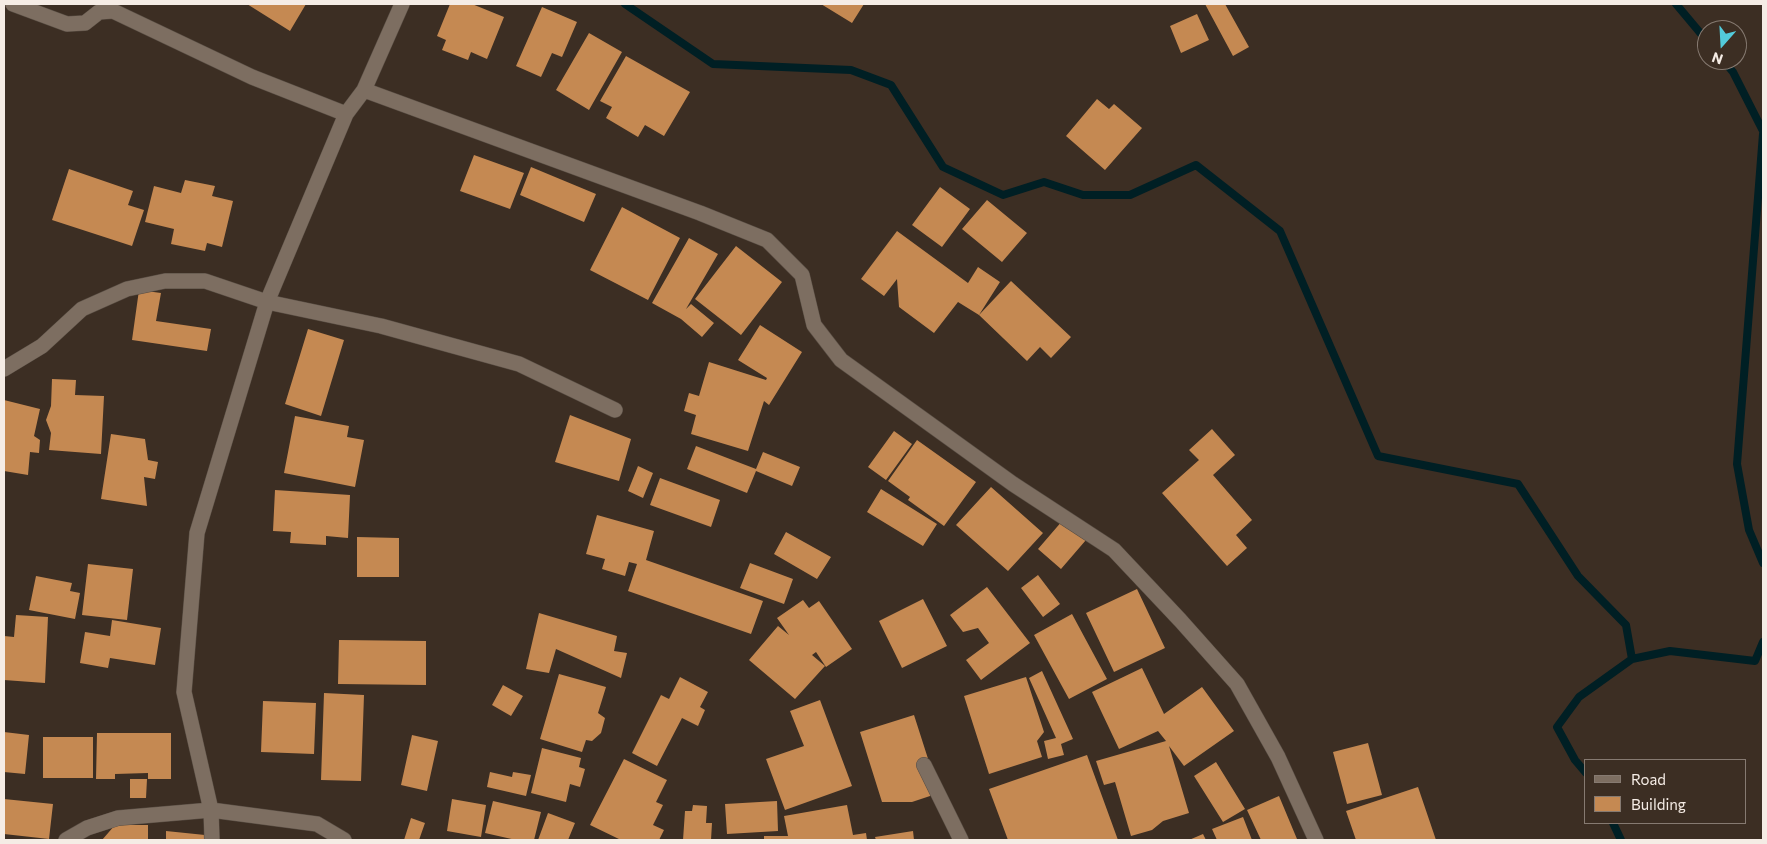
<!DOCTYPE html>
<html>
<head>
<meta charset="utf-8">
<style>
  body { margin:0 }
  #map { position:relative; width:1767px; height:844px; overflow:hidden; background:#3c2e23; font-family:Commissioner,sans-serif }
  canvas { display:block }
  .frame { position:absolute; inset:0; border:5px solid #f5ece5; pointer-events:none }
  .legend { position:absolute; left:1584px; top:759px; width:162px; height:65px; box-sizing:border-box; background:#3c2e23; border:1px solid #867a71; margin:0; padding:6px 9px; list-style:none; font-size:15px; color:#f5ece5 }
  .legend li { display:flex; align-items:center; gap:10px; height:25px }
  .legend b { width:25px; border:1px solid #867a71 }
  .north { position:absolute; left:1697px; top:20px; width:50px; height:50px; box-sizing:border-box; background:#3c2e23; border:1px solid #867a71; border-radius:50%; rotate:199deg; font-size:14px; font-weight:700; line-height:20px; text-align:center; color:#f5ece5 }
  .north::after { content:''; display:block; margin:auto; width:18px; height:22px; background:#53cbdb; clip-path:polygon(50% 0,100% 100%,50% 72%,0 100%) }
</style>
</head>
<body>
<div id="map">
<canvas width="1767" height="844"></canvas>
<div class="frame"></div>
<ul class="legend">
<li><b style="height:6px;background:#7d6e61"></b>Road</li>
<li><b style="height:14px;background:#c58952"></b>Building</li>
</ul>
<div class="north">N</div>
</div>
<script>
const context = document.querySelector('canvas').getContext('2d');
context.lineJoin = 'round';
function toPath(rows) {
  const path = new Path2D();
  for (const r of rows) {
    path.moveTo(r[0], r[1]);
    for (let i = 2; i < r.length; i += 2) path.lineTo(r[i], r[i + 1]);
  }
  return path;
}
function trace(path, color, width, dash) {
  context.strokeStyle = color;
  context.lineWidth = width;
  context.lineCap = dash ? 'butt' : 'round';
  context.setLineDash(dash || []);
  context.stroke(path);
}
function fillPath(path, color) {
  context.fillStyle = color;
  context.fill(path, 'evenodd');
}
trace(toPath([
  [625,4,713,64,851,70,891,85,943,167,1003,195,1044,182,1083,195,1130,195,1196,165,1280,231,1378,456,1518,484,1578,576,1626,625,1632,659,1579,697,1557,727,1575,760,1586,773],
  [1676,4,1707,41],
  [1723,60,1733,72,1763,131],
  [1763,134,1737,464,1749,530,1763,563],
  [1632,659,1670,651,1755,661,1763,642],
  [1613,823,1621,840]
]), '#001f24', 8);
fillPath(toPath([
  [247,4,306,4,290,31],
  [450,4,472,4,504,17,487,59,471,52,468,60,442,50,446,40,437,36],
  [821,4,864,4,852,23],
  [1205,4,1225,4,1249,47,1233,56],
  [542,7,577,22,562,57,552,53,541,77,516,66],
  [1197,14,1209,40,1181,53,1170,26],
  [589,33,622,52,589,110,556,90],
  [626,56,690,92,664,136,645,125,638,137,606,118,612,107,600,101],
  [1097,99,1109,109,1114,104,1142,128,1105,170,1066,136],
  [474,155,524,173,510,209,460,191],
  [531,167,596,194,584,222,520,195],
  [69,169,133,191,128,205,144,210,132,246,52,220],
  [185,180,215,186,212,196,233,201,222,247,207,243,205,251,171,244,174,229,145,222,154,186,181,193],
  [940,187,970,209,942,247,912,225],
  [987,200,1027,233,1002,262,962,229],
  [622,207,680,238,648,300,590,270],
  [897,231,968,283,978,267,1000,282,979,315,958,302,934,333,899,307,897,279,884,296,861,279],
  [689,238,718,254,686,309,691,304,714,323,702,337,681,319,652,303],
  [736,246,782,282,741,335,695,299],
  [1011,281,1071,337,1051,358,1040,347,1027,361,979,315],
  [139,290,161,293,156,321,211,329,207,351,132,340],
  [760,325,802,352,769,405,764,401,748,451,691,434,696,415,684,411,689,393,699,396,709,362,766,380,767,378,738,360],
  [308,329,344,340,321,416,285,404],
  [52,379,76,380,75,395,104,396,101,454,49,450,51,433,46,420,51,406],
  [4,400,40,409,34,436,40,440,39,453,30,452,28,475,4,471],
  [570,415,631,439,619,481,555,462],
  [295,416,349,426,347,437,364,440,355,487,284,473],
  [1212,429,1235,455,1213,475,1252,520,1236,535,1247,548,1227,566,1162,493,1199,460,1189,450],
  [894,431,912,444,886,480,868,467],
  [111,434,145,439,148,460,158,462,155,479,144,477,147,506,101,499],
  [917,440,976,482,944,526,908,500,910,497,888,481],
  [696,446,756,469,763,452,800,467,792,486,756,471,747,493,687,469],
  [638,466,653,473,643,498,628,491],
  [660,478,720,500,711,527,650,505],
  [991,487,1043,533,1008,571,956,525],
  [881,489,937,524,923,546,867,512],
  [275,490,350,495,348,538,326,536,326,545,290,543,291,532,273,531],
  [597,515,654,531,646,560,763,601,751,634,628,591,637,564,629,562,625,576,602,569,605,559,586,554],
  [1063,520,1086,540,1061,569,1038,549],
  [786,532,831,557,817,579,774,554],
  [357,537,399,538,399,577,357,577],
  [750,563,793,579,784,604,740,588],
  [88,564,133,569,127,620,82,615],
  [1038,575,1060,604,1043,617,1021,588],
  [36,576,72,583,70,591,80,593,75,619,29,610],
  [987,587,1030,643,981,680,966,660,989,643,978,628,963,632,950,615],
  [1137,589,1165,648,1114,672,1086,613],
  [923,599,947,646,902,668,879,621],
  [803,600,809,608,819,601,852,649,826,667,816,652,812,655,825,666,795,699,749,660,778,626,789,635,777,618],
  [539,613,617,636,614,651,627,653,621,678,556,649,549,673,526,669],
  [1072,614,1107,679,1069,699,1034,635],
  [16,615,48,617,45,683,4,680,4,636,14,637],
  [112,620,161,628,155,665,110,658,108,668,80,663,85,632,110,636],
  [339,640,426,641,426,685,338,684],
  [1142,668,1164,714,1202,687,1234,731,1184,766,1169,746,1189,813,1163,821,1152,830,1131,836,1115,782,1104,785,1096,761,1166,741,1158,731,1119,749,1092,692],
  [1042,671,1073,739,1061,744,1064,755,1048,759,1044,741,1056,738,1029,678],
  [559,674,606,687,598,713,605,718,601,733,592,741,586,740,582,752,540,739],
  [680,677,708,692,700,707,705,710,698,726,682,718,657,766,632,753,661,695,669,699],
  [1026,677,1044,732,1037,741,1042,757,989,774,964,696],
  [503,685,523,696,511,716,492,705],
  [324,693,364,695,361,781,321,780],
  [820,700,852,786,785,810,766,759,804,746,790,711],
  [263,701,316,703,314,754,261,752],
  [914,715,939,793,912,802,882,802,860,732],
  [4,732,29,735,25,774,4,772],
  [97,733,171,733,171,779,148,779,148,773,115,774,115,779,96,779],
  [412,735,438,741,427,791,401,785],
  [43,737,93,737,93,778,43,778],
  [1368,743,1382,795,1347,804,1333,752],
  [542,748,581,758,579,767,585,769,580,787,570,784,566,802,531,793],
  [1087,755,1118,840,1008,840,989,789],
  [624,759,667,780,656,802,663,805,653,825,664,830,659,840,621,840,590,825],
  [1216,762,1245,809,1223,822,1194,776],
  [490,772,512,777,513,772,531,775,526,796,487,787],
  [130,779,147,779,146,798,130,798],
  [1418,787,1436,840,1356,840,1346,811],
  [1279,796,1297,839,1261,840,1247,810],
  [4,799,53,804,49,839,4,834],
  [452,799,486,805,481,837,447,831],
  [493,801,541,812,534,840,516,840,485,833],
  [777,801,778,831,727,834,725,804],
  [693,805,707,806,706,823,712,823,711,840,683,840,685,811,692,811],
  [847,805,853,835,866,833,867,840,764,840,764,836,788,836,784,816],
  [548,813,575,823,568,840,538,840],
  [1243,817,1252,840,1217,840,1212,829],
  [411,818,425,823,419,840,404,840],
  [115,825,148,825,148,840,102,840],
  [166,831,205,835,205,840,166,840],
  [913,831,914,840,876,840,875,837],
  [1203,834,1206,840,1189,840]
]), '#c58952');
const minor = toPath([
  [13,4,67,24,85,23,99,12,113,11,252,77,346,114],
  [364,90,700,213,767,240,802,275,814,325,841,360,1013,484,1114,550,1180,620,1237,684,1278,757,1316,840],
  [4,369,42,346,82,309,127,289,165,281,205,281,267,302,381,326,519,364,615,410],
  [924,765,961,840],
  [66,840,87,828,118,818,211,810,317,824,344,840],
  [212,840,211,810,184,692,197,533,267,302,346,114,364,90,402,4]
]);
trace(minor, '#594e44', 16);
trace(minor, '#7d6e61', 15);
</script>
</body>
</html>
